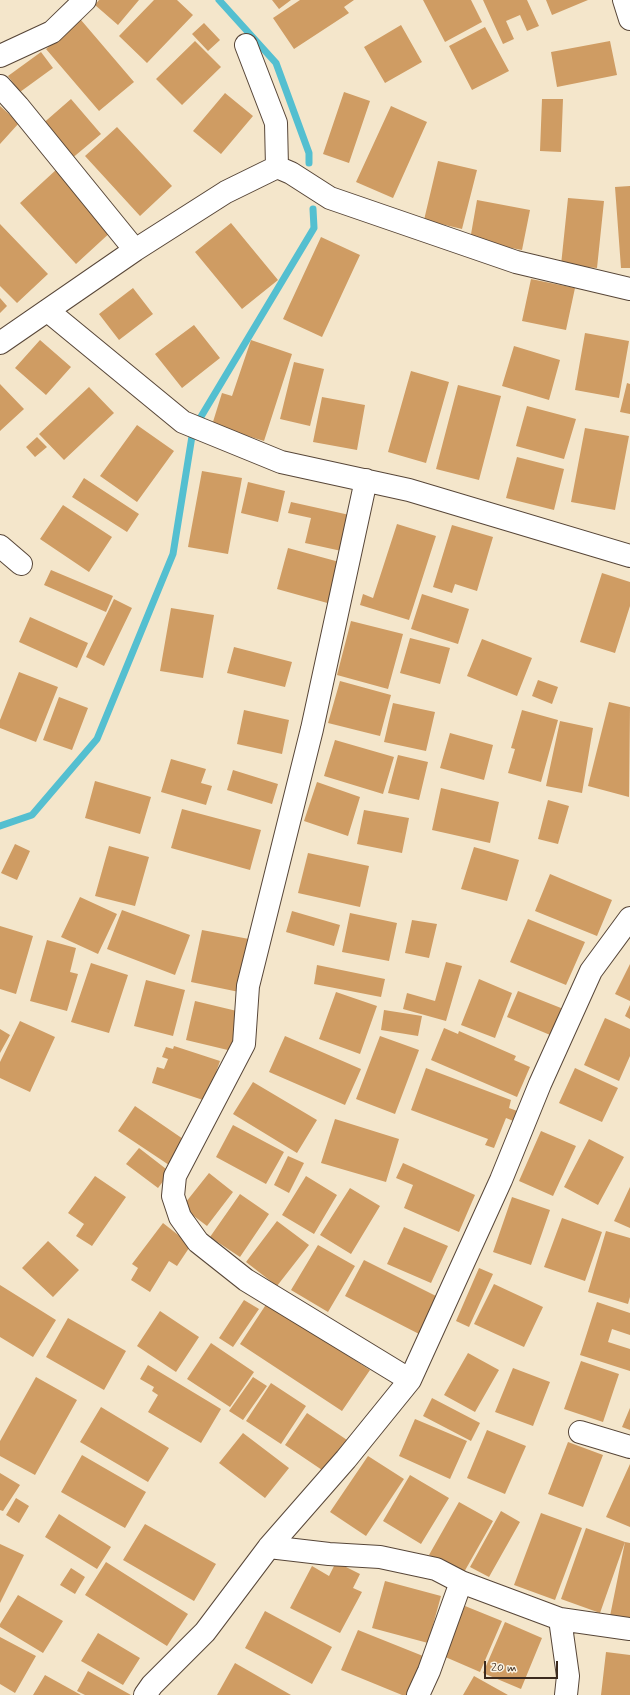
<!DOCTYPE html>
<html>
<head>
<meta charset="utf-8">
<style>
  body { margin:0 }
  #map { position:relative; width:630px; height:1695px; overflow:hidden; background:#f4e6cb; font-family:Mynerve,sans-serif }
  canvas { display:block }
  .scale { position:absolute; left:484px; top:1661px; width:74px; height:18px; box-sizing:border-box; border:2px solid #3b2a1e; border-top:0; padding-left:5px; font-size:12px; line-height:14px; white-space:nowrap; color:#3b2a1e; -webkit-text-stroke:3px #fcf5e5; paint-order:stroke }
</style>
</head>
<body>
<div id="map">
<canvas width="630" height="1695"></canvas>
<div class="scale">20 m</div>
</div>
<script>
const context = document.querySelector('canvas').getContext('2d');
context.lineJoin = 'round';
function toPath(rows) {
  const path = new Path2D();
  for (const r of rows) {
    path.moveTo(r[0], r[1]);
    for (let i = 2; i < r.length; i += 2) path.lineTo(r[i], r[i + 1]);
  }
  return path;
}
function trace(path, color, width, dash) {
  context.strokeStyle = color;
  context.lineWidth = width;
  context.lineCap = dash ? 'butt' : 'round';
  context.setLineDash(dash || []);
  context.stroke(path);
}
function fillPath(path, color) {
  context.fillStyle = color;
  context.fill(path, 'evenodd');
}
trace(toPath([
  [219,0,276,63,309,153,309,163],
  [0,826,32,815,97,739,173,554,193,430,314,228,313,209]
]), '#54bfd0', 7);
fillPath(toPath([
  [99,0,139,0,118,25,95,5],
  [154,0,177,0,193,15,147,63,119,36],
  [272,0,291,0,279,9],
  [300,0,354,0,344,7,349,13,294,49,273,18],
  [423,0,471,0,482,22,445,42],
  [483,0,527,0,539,26,527,31,520,15,506,21,514,39,503,44],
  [546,0,588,0,552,15],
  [81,20,134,82,99,111,46,49],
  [204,23,220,40,208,51,192,34],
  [401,25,422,62,385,83,364,47],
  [485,27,509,71,472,90,449,46],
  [195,41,221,67,182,105,156,79],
  [610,41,617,75,557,87,551,52],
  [41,52,53,68,20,92,8,76],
  [344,92,370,101,349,163,323,154],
  [225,93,253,116,221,154,193,131],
  [71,99,101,134,70,160,40,126],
  [542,99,563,99,561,152,540,151],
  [0,106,19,123,0,144],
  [391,106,427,122,393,198,356,182],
  [117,127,172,186,140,216,85,156],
  [438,161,477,170,462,229,424,220],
  [57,169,113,230,76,264,20,203],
  [630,186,630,268,621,268,615,187],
  [568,198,604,201,597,268,561,265],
  [477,200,530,210,522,250,470,240],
  [231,223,278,280,242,309,195,252],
  [0,224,48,274,17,303,0,286],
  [321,237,360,255,322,337,283,319],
  [531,279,575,288,566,330,522,321],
  [133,288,153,314,119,340,99,314],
  [0,298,7,306,0,313],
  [194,325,220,358,182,388,155,354],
  [585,333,629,341,619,398,575,390],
  [40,340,71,367,46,395,15,368],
  [251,340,292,354,264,441,212,425,222,393,232,396],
  [514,346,560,360,549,400,502,386],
  [294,362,324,369,310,426,280,419],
  [411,371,449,382,426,463,388,452],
  [627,383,630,384,630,414,620,412],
  [0,384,24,409,0,431],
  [458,385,501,396,479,480,436,469],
  [89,387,114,413,64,460,39,434],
  [322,397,365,405,357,450,313,442],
  [527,406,576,419,564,459,516,446],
  [137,425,174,451,137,502,100,476],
  [585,428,629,436,615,510,571,502],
  [37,437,47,447,35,457,26,447],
  [517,457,564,469,554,510,506,498],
  [202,471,242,478,228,554,188,547],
  [84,478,139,514,127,532,72,497],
  [248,482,285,491,278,522,241,513],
  [291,502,354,516,346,552,305,543,311,518,288,513],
  [63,505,112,537,89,572,40,539],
  [397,524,436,536,409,620,360,605,363,594,373,598],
  [452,525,493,537,477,591,455,584,452,593,433,587],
  [288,548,343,563,331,604,277,589],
  [51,570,113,596,106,612,44,585],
  [602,573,630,582,630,606,615,653,580,642],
  [422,594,469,609,458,644,411,629],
  [114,599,132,608,104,666,86,657],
  [171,608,214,615,203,678,160,671],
  [30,617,88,643,77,668,19,642],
  [351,621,403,634,388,689,337,675],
  [410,638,450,648,440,684,400,673],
  [482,639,532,658,517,696,467,676],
  [234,647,292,662,285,687,227,673],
  [19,672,58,687,36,742,0,728,0,720],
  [538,680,558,687,552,704,532,696],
  [340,681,391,695,380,736,328,723],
  [59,697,88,708,72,750,43,740],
  [609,702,630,707,629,797,588,786],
  [393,703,435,712,426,751,384,742],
  [244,710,289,720,282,754,237,744],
  [522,710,558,720,541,782,508,773,515,749,511,748],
  [560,721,593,728,582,793,546,786],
  [450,733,493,745,484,780,440,768],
  [335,740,394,757,383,794,324,776],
  [398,755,428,762,419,800,388,793],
  [171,759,206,769,201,783,212,786,206,805,161,792],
  [233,770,278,784,272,804,227,790],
  [95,781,151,797,140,834,85,818],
  [317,782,360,797,348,836,304,821],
  [441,788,499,802,490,843,432,830],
  [548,800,569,806,558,844,538,839],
  [182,809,261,830,250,870,171,848],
  [364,810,409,818,402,853,357,844],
  [15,844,30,851,17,880,1,873],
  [109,846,149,857,135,906,95,896],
  [474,847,519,860,507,901,461,889],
  [308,853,369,866,360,907,298,893],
  [550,874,612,900,597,936,535,911],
  [80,897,117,914,98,954,61,937],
  [122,910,190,935,175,975,107,949],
  [292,911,340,925,334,946,286,932],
  [350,913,397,923,389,961,342,952],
  [528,919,585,942,566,985,510,962],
  [412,920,437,924,429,958,405,953],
  [0,926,33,936,16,994,0,989],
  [202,930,249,939,239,992,191,982],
  [47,940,76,948,70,972,78,974,67,1011,30,1001],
  [446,962,462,966,446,1021,403,1009,407,993,435,1001],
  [91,963,128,975,109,1033,71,1022],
  [630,964,630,1001,615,994],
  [317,965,385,979,381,997,314,984],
  [479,979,512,993,495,1038,461,1025],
  [146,980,185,990,173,1036,134,1026],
  [518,991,566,1010,555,1037,507,1017],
  [336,992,377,1006,360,1054,319,1039],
  [195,1001,241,1012,232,1051,186,1040],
  [630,1005,630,1019,625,1016],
  [384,1010,422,1016,418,1036,381,1030],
  [605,1018,630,1029,630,1056,619,1081,584,1065],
  [20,1021,55,1037,30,1092,0,1078,0,1062],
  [444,1028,458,1034,459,1031,516,1056,514,1060,530,1067,517,1097,431,1060],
  [0,1029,10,1035,0,1053],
  [285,1036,361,1069,345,1105,269,1072],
  [380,1036,419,1050,395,1114,356,1099],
  [174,1046,220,1061,206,1101,152,1083,157,1067,164,1069,168,1059,162,1057,166,1047,173,1049],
  [426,1068,511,1100,509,1108,520,1112,516,1122,506,1118,494,1148,485,1145,488,1139,411,1110],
  [575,1068,618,1088,602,1122,559,1103],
  [253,1082,317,1120,297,1153,233,1114],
  [135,1106,186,1141,169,1165,118,1131],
  [335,1119,399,1139,386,1182,321,1163],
  [233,1125,284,1152,266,1184,216,1157],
  [541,1131,576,1146,553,1196,519,1181],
  [589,1139,624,1157,598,1205,564,1187],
  [139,1148,170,1172,158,1188,126,1164],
  [288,1156,304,1163,289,1193,274,1185],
  [403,1163,475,1195,459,1232,404,1208,413,1185,396,1178],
  [209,1173,233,1192,207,1226,182,1207],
  [95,1176,126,1197,92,1246,76,1236,84,1224,68,1213],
  [306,1176,337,1195,314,1234,282,1215],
  [630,1187,630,1228,614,1221],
  [350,1188,380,1206,351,1254,320,1235],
  [240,1194,269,1214,240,1257,210,1237],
  [512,1197,550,1210,531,1265,493,1252],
  [562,1218,602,1232,585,1281,544,1267],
  [277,1221,309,1245,277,1286,246,1262],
  [163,1223,191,1245,177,1266,169,1261,150,1292,131,1280,138,1268,132,1264],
  [404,1227,448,1246,431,1283,387,1264],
  [606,1231,630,1238,630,1297,628,1304,588,1292],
  [48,1241,79,1270,53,1297,22,1268],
  [318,1245,355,1266,328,1312,291,1290],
  [364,1260,440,1298,421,1335,345,1296],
  [479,1268,493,1274,469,1327,456,1321],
  [494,1284,543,1307,524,1347,474,1324],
  [0,1285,56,1320,33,1357,0,1337],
  [244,1300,259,1309,233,1347,219,1338],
  [597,1302,630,1313,630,1335,612,1329,608,1342,630,1349,630,1371,580,1355],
  [267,1303,370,1370,342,1411,240,1344],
  [160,1311,199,1337,176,1372,137,1346],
  [68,1318,126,1351,104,1390,46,1357],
  [211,1343,254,1372,230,1407,187,1379],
  [468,1353,499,1370,475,1412,444,1395],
  [581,1361,619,1374,603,1422,564,1409],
  [148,1365,221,1409,201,1443,148,1412,158,1395,152,1391,154,1387,140,1379],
  [513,1368,550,1382,533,1426,495,1412],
  [36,1377,77,1400,35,1475,0,1456,0,1441],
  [253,1377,267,1386,243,1420,229,1411],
  [271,1383,306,1406,281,1444,246,1421],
  [432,1398,480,1423,471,1441,423,1416],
  [101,1407,169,1448,148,1482,80,1442],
  [630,1408,630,1430,622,1427],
  [307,1413,350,1442,328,1474,285,1445],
  [415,1419,467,1441,450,1479,399,1456],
  [487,1430,526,1446,505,1494,467,1478],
  [243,1433,289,1468,265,1498,219,1463],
  [568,1442,603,1455,583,1507,548,1494],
  [82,1455,146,1492,125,1528,61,1492],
  [368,1456,404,1479,366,1536,330,1512],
  [630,1464,630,1527,606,1517],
  [0,1473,20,1485,3,1511,0,1510],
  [410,1475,449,1498,421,1544,383,1521],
  [16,1498,29,1506,19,1523,6,1515],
  [459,1502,493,1521,463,1574,429,1555],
  [501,1511,520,1522,489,1577,470,1567],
  [541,1513,582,1528,555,1600,514,1585],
  [59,1514,111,1547,97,1569,45,1537],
  [145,1524,216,1564,194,1601,123,1560],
  [586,1528,625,1542,600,1613,561,1599],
  [625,1542,630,1543,630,1620,610,1616],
  [0,1544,24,1555,0,1603],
  [106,1562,188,1614,167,1646,85,1595],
  [336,1562,360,1574,353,1588,362,1592,340,1633,290,1608,312,1566,329,1576],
  [71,1568,85,1577,75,1594,60,1585],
  [385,1581,441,1596,428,1643,372,1628],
  [18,1595,63,1621,43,1653,0,1627,0,1624],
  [465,1606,502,1621,480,1672,443,1656],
  [265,1611,332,1647,312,1684,245,1648],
  [505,1622,542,1638,521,1689,483,1673],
  [358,1630,428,1658,413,1695,402,1695,341,1670],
  [98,1633,140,1658,123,1685,81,1661],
  [0,1637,36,1656,15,1693,0,1684],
  [606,1652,630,1655,630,1695,601,1695],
  [235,1663,291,1695,217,1695],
  [88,1671,131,1695,85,1695,77,1691],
  [45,1675,81,1695,33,1695],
  [474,1676,508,1695,463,1695]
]), '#cf9c63');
const minor = toPath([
  [624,0,630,19],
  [246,45,276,123,277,167],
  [0,56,52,32,85,0],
  [0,86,18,106,135,250],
  [48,311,183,422,281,462,409,490,630,556],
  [0,343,135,250,226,192,277,167,291,173,330,198,516,262,630,289],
  [366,480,312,729,248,986,244,1044,175,1176,173,1196,180,1217,198,1242,246,1280,410,1380],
  [0,546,21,564],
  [580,1432,630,1447],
  [269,1547,329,1554,380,1557,436,1569,461,1582,560,1619,630,1629],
  [560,1619,568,1676,566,1695],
  [145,1695,152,1685,205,1632,269,1547,346,1459,410,1380,501,1180,540,1084,591,971,630,918],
  [418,1695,429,1671,461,1582]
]);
trace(minor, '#574638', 24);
trace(minor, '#fff', 22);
</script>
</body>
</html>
